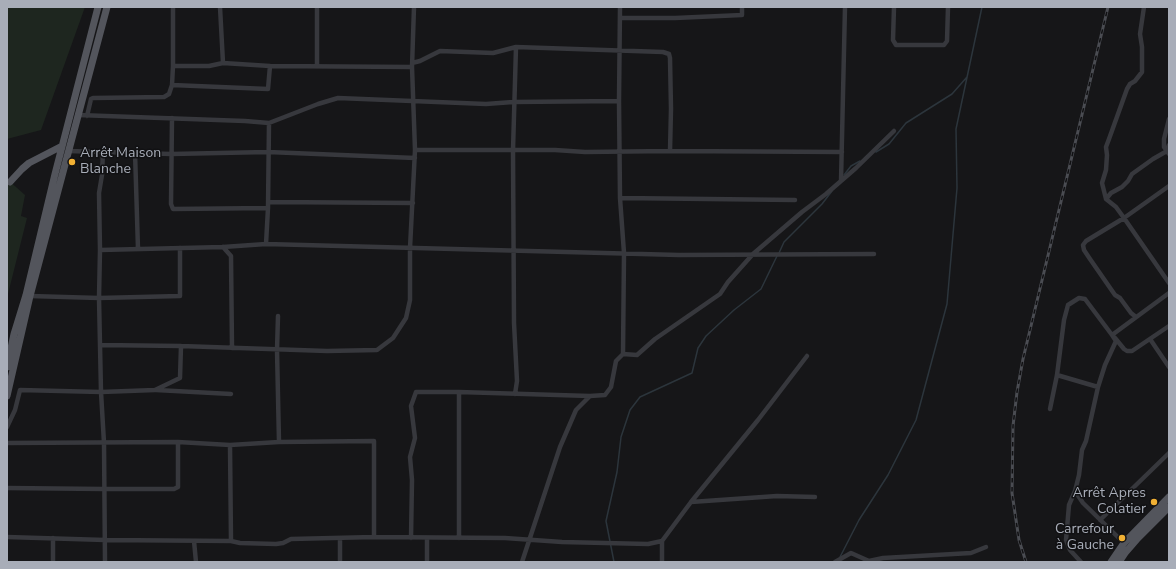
<!DOCTYPE html>
<html>
<head>
<meta charset="utf-8">
<style>
  body { margin:0 }
  #map { position:relative; width:1176px; height:569px; overflow:hidden; background:#161618; font-family:"Nunito Sans",sans-serif }
  canvas { display:block }
  .frame { position:absolute; inset:0; border:8px solid #a8adb8; pointer-events:none }
</style>
</head>
<body>
<div id="map">
<canvas width="1176" height="569"></canvas>
<div class="frame"></div>
</div>
<script>
const context = document.querySelector('canvas').getContext('2d');
context.lineJoin = 'round';
function fillPath(path, color) {
  context.fillStyle = color;
  context.fill(path, 'evenodd');
}
function toPath(rows) {
  const path = new Path2D();
  for (const r of rows) {
    path.moveTo(r[0], r[1]);
    for (let i = 2; i < r.length; i += 2) path.lineTo(r[i], r[i + 1]);
  }
  return path;
}
function trace(path, color, width, dash) {
  context.strokeStyle = color;
  context.lineWidth = width;
  context.lineCap = dash ? 'butt' : 'round';
  context.setLineDash(dash || []);
  context.stroke(path);
}
function drawText(font, color, halo, rows, align = 'center') {
  context.font = font + ' "Nunito Sans",sans-serif';
  context.lineWidth = 3;
  context.setLineDash([]);
  context.textBaseline = 'middle';
  context.strokeStyle = halo;
  context.fillStyle = color;
  for (const [text, x, y, turn = 0] of rows) {
    context.save();
    context.translate(x, y);
    context.rotate((+turn || 0) * Math.PI / 180);
    context.textAlign = isNaN(turn) ? turn : align;
    if (halo) context.strokeText(text, 0, 0);
    context.fillText(text, 0, 0);
    context.restore();
  }
}
fillPath(toPath([
  [7,7,85,7,41,130,7,139],
  [7,179,25,195,21,216,27,218,7,298]
]), '#1e261f');
trace(toPath([
  [876,152,889,144,906,123,952,94,967,77],
  [844,175,851,166,860,161],
  [779,253,784,242,822,204,832,191],
  [840,557,859,520,888,475,916,420,947,304,957,188,956,129,982,7],
  [614,562,606,521,617,472,621,437,630,410,640,397,692,373,698,348,706,336,734,310,761,289,777,256]
]), '#2c353c', 1.5);
trace(toPath([
  [220,7,223,63],
  [894,7,893,40,896,45,944,45,947,41,948,7],
  [1144,7,1140,34,1142,47,1142,72,1135,81,1130,84,1127,89,1109,139,1106,147,1107,155,1106,170,1102,183,1106,199,1116,207,1124,218,1169,283],
  [620,18,675,18,742,15,742,7],
  [412,63,420,61,440,51,493,53,516,47,663,52,669,54,670,58,671,109,670,151,585,152,555,150,415,150],
  [173,66,209,66,223,63,270,66,412,67],
  [317,66,317,7],
  [172,85,268,89,270,66],
  [78,115,245,121,269,123,318,104,338,98,486,104,513,102,619,101],
  [87,116,91,99,93,98,164,97,169,94,172,85,173,66,173,7],
  [172,118,171,204,173,209,268,208],
  [1169,119,1164,139,1164,147,1169,154],
  [68,151,171,154,268,152,415,158],
  [103,151,102,175,99,193,100,250,99,298,101,392,104,443,105,562],
  [670,151,842,152],
  [135,152,138,249],
  [841,181,845,7],
  [620,198,795,200],
  [1106,199,1111,193,1122,187,1128,181,1132,174,1153,159,1167,151,1169,145],
  [268,202,413,203],
  [266,244,268,208,269,123],
  [223,247,231,256,232,348],
  [100,250,223,247,266,244,679,255,874,254],
  [30,296,99,298,180,296,180,248],
  [278,316,277,350,279,442],
  [1136,317,1131,313,1120,298,1115,295,1090,259,1084,250,1083,245,1086,241,1124,218,1169,186],
  [1115,338,1124,349,1127,351,1132,351,1169,326],
  [1150,339,1169,367],
  [100,345,181,346,327,351,377,350,393,338,406,318,410,300,410,248,415,150,412,67,414,7],
  [623,354,637,355,655,339,720,294,728,282,753,254,802,212,826,194,856,168,894,131],
  [1057,375,1098,387],
  [156,390,231,394],
  [515,394,517,381,514,323,513,150,516,47],
  [1050,409,1057,375,1064,320,1068,305,1079,298,1085,299,1112,335],
  [7,427,15,410,20,390,101,392,155,390,180,378,181,346],
  [7,443,178,442,230,445,279,442,374,441,374,537],
  [230,445,231,541],
  [7,488,104,489,174,489,178,487,178,442],
  [1075,491,1069,505,1066,540,1070,550,1081,562],
  [691,502,777,496,815,497],
  [1100,520,1169,453],
  [7,537,105,540,231,541,240,543,276,544,283,543,291,539,374,537,505,538,562,542,648,544,662,541,691,502,758,420,807,356],
  [411,538,412,480,410,457,415,438,411,406,416,392,459,392],
  [427,538,427,562],
  [459,538,459,392,590,396],
  [194,541,196,562],
  [1125,544,1083,503,1075,491,1079,475,1082,450,1086,441,1098,387,1105,365,1116,341,1112,335,1169,293],
  [53,562,53,538],
  [340,562,340,539],
  [522,562,560,447,576,410,590,396,605,395,611,387,616,361,623,354,624,253,620,198,619,101,620,7],
  [662,562,662,541],
  [835,562,851,553,869,561,883,558,971,553,986,547]
]), '#37383d', 4.5);
trace(toPath([
  [10,182,22,169,29,163,62,146],
  [7,367,14,334,26,295,55,174,98,7],
  [7,396,30,296,107,7],
  [1111,562,1124,543,1169,497],
  [1119,562,1125,553,1138,538,1169,507]
]), '#53555c', 7);
const rail = toPath([
  [1026,562,1019,540,1012,493,1013,426,1017,392,1023,359,1108,7]
]);
trace(rail, '#4a4c52', 3);
trace(rail, '#111113', 1.5, [4.5]);
for (const [x, y, r, color] of [
  [72,162,4,"#f2b134"],
  [1154,502,4,"#f2b134"],
  [1122,538,4,"#f2b134"]
]) {
  const dot = new Path2D();
  dot.arc(x, y, r, 0, 2 * Math.PI);
  context.fillStyle = color;
  context.fill(dot);
  trace(dot, '#111113', 1.5);
}
drawText('14px', '#a8adb8', '#111113', [
  ["Arrêt Maison",80,154,"left"],
  ["Blanche",80,170,"left"],
  ["Arrêt Apres",1146,494],
  ["Colatier",1146,510],
  ["Carrefour",1114,530],
  ["à Gauche",1114,546]
], 'right');
</script>
</body>
</html>
